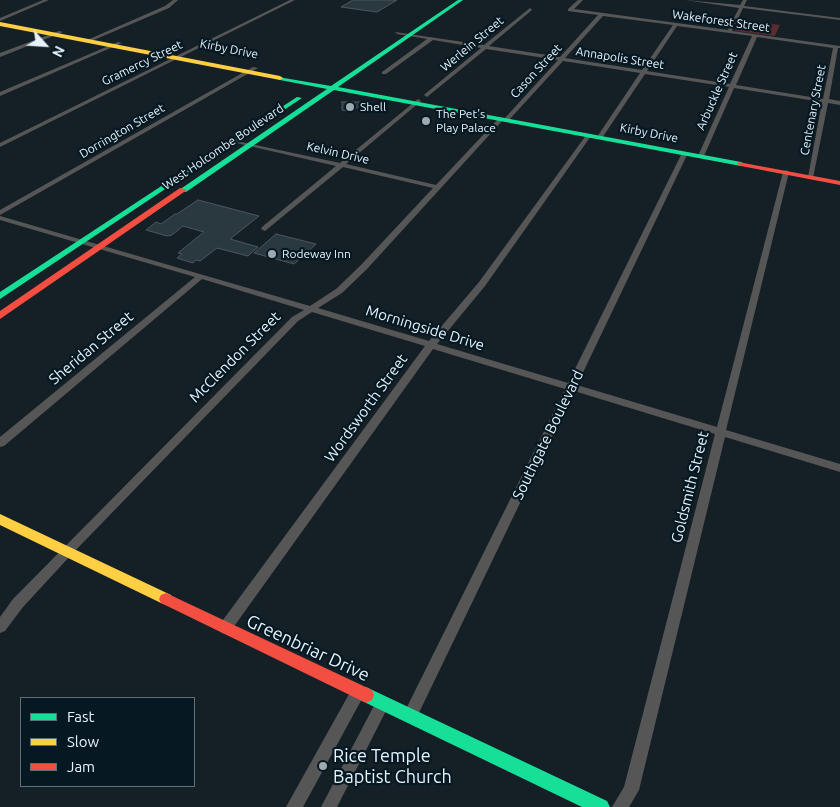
<!DOCTYPE html>
<html>
<head>
<meta charset="utf-8">
<style>
  body { margin:0 }
  #map { position:relative; width:840px; height:807px; overflow:hidden; background:#152026; font-family:Ubuntu,sans-serif }
  canvas { display:block }
  .legend { position:absolute; left:20px; top:697px; width:175px; height:90px; box-sizing:border-box; background:#061822; border:1px solid #607079; margin:0; padding:6px 9px; list-style:none; font-size:15px; color:#e7f3fb }
  .legend li { display:flex; align-items:center; gap:10px; height:25px }
  .legend b { width:25px; border:1px solid #607079 }
  .north { position:absolute; left:20px; top:20px; width:50px; height:50px; -webkit-text-stroke:4px #061822; paint-order:stroke; rotate:116deg; font-size:14px; font-weight:700; line-height:20px; text-align:center; color:#e7f3fb }
  .north::after { content:''; display:block; margin:auto; width:18px; height:22px; background:#e7f3fb; clip-path:polygon(50% 0,100% 100%,50% 72%,0 100%) }
</style>
</head>
<body>
<div id="map">
<canvas width="840" height="807"></canvas>
<ul class="legend">
<li><b style="height:6px;background:#16e098"></b>Fast</li>
<li><b style="height:6px;background:#ffcf43"></b>Slow</li>
<li><b style="height:6px;background:#f24e42"></b>Jam</li>
</ul>
<div class="north">N</div>
</div>
<script>
const context = document.querySelector('canvas').getContext('2d');
context.lineJoin = 'round';
function fillPath(path, color) {
  context.fillStyle = color;
  context.fill(path, 'evenodd');
}
function toPath(rows) {
  const path = new Path2D();
  for (const r of rows) {
    path.moveTo(r[0], r[1]);
    for (let i = 2; i < r.length; i += 2) path.lineTo(r[i], r[i + 1]);
  }
  return path;
}
function trace(path, color, width, dash) {
  context.strokeStyle = color;
  context.lineWidth = width;
  context.lineCap = dash ? 'butt' : 'round';
  context.setLineDash(dash || []);
  context.stroke(path);
}
function drawText(font, color, halo, rows, align = 'center') {
  context.font = font + ' Ubuntu,sans-serif';
  context.lineWidth = 4.5;
  context.setLineDash([]);
  context.textBaseline = 'middle';
  context.strokeStyle = halo;
  context.fillStyle = color;
  for (const [text, x, y, turn = 0] of rows) {
    context.save();
    context.translate(x, y);
    context.rotate((+turn || 0) * Math.PI / 180);
    context.textAlign = isNaN(turn) ? turn : align;
    if (halo) context.strokeText(text, 0, 0);
    context.fillText(text, 0, 0);
    context.restore();
  }
}
fillPath(toPath([
  [741,19,745,20,780,25,775,36,735,31]
]), '#592c30');
const building = toPath([
  [353,0,397,0,377,12,341,7,353,0],
  [342,102,365,102,351,112,342,110,342,102],
  [198,200,259,216,230,239,258,247,248,256,217,248,200,261,196,260,193,263,177,258,182,254,178,253,204,232,183,226,172,235,167,236,146,230,156,222,161,224,175,214,177,214,198,200],
  [276,234,316,244,294,264,254,253,276,234]
]);
fillPath(building, '#2a3840');
trace(building, '#4e575c', 1);
fillPath(toPath([
  [43,0,49,0,0,21,0,18,43,0],
  [173,0,178,0,169,8,89,42,85,41,165,6,173,0],
  [290,0,295,0,0,147,0,143,290,0],
  [578,0,583,0,574,9,728,30,739,8,685,0,740,5,743,0,747,0,744,6,840,18,840,20,743,8,732,31,840,46,840,48,838,48,829,99,840,101,840,105,828,103,813,178,808,177,822,102,734,88,704,156,701,158,698,156,729,87,645,74,602,138,600,139,597,137,640,73,563,61,508,121,503,120,367,269,342,293,318,308,429,341,479,282,587,134,591,134,591,136,485,286,437,344,568,383,682,153,687,152,688,153,577,385,717,427,783,172,786,170,789,172,726,430,840,464,840,472,725,437,639,790,629,807,612,807,624,787,715,434,574,391,415,721,410,723,405,721,403,716,405,711,565,389,433,349,230,632,225,634,220,632,218,628,220,624,425,346,312,312,298,321,71,555,23,607,5,631,0,633,0,617,13,599,292,317,304,310,202,279,4,446,0,447,0,437,195,277,0,220,0,216,310,306,336,289,361,265,433,188,343,167,265,231,261,229,262,227,336,166,232,142,232,140,340,163,418,99,421,101,420,102,346,164,436,185,499,118,504,119,558,60,486,49,427,97,424,95,425,94,481,48,433,40,386,74,382,74,382,72,427,39,397,34,395,32,484,45,530,8,532,10,489,46,560,57,598,15,568,11,568,9,578,0],
  [603,16,673,25,642,70,565,58,603,16],
  [677,26,752,36,730,84,647,71,677,26],
  [757,37,833,48,823,99,736,85,757,37],
  [59,31,63,32,0,57,0,53,59,31],
  [118,42,122,43,0,96,0,92,118,42],
  [253,67,258,68,0,215,0,210,253,67],
  [358,685,363,687,365,692,363,697,303,807,286,807,353,687,358,685],
  [383,696,388,698,390,703,337,807,321,807,378,698,383,696]
]), '#575656');
fillPath(toPath([
  [458,0,463,0,338,87,741,162,745,164,741,166,334,90,186,192,179,190,327,89,280,80,277,78,278,77,331,86,458,0],
  [297,97,302,98,0,299,0,292,297,97],
  [366,687,607,801,610,807,582,807,360,700,358,695,360,690,366,687]
]), '#16e098');
fillPath(toPath([
  [0,22,280,76,283,78,280,80,0,26,0,22],
  [0,514,171,595,173,599,171,603,166,605,161,603,0,525,0,514]
]), '#ffcf43');
fillPath(toPath([
  [738,162,840,181,840,185,741,166,737,164,738,162],
  [180,188,187,190,0,319,0,311,180,188],
  [166,593,372,690,374,695,372,700,366,703,360,700,161,603,159,599,161,595,166,593]
]), '#f24e42');
for (const [x, y, r, color] of [
  [350,107,5,"#9ea9b0"],
  [426,121,5,"#9ea9b0"],
  [272,254,5,"#9ea9b0"],
  [323,766,5,"#9ea9b0"]
]) {
  const dot = new Path2D();
  dot.arc(x, y, r, 0, 2 * Math.PI);
  context.fillStyle = color;
  context.fill(dot);
  trace(dot, '#061822', 2);
}
drawText('12px', '#e7f3fb', '#061822', [
  ["Wakeforest Street",721,21,8],
  ["Werlein Street",472,44,-40],
  ["Kirby Drive",229,49,11],
  ["Annapolis Street",620,58,9],
  ["Gramercy Street",142,63,-26],
  ["Cason Street",536,71,-47],
  ["Arbuckle Street",717,91,-66],
  ["Centenary Street",813,110,-79],
  ["Dorrington Street",122,131,-30],
  ["Kirby Drive",649,133,11],
  ["West Holcombe Boulevard",223,147,-34],
  ["Kelvin Drive",338,153,13]
]);
drawText('12px', '#e7f3fb', '#061822', [
  ["Shell",360,107],
  ["The Pet's",436,114],
  ["Play Palace",436,128],
  ["Rodeway Inn",282,254]
], 'left');
drawText('15px', '#e7f3fb', '#061822', [
  ["Morningside Drive",425,328,17],
  ["Sheridan Street",91,348,-40],
  ["McClendon Street",235,357,-45],
  ["Wordsworth Street",366,408,-54],
  ["Southgate Boulevard",548,435,-64],
  ["Goldsmith Street",690,487,-76]
]);
drawText('18px', '#e7f3fb', '#061822', [
  ["Greenbriar Drive",308,648,25]
]);
drawText('18px', '#e7f3fb', '#061822', [
  ["Rice Temple",333,756],
  ["Baptist Church",333,777]
], 'left');
</script>
</body>
</html>
